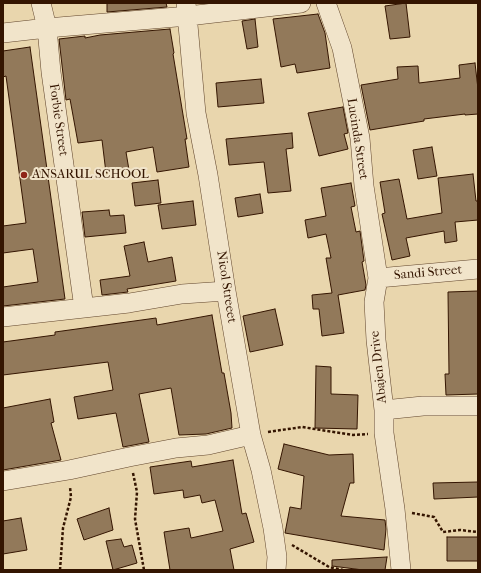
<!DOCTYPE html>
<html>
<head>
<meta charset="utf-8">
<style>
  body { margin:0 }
  #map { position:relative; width:481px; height:573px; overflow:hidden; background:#e9d6ad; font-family:"IM FELL French Canon",serif }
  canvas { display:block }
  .frame { position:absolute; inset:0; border:4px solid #341501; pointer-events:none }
</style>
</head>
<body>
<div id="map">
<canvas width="481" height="573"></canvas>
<div class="frame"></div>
</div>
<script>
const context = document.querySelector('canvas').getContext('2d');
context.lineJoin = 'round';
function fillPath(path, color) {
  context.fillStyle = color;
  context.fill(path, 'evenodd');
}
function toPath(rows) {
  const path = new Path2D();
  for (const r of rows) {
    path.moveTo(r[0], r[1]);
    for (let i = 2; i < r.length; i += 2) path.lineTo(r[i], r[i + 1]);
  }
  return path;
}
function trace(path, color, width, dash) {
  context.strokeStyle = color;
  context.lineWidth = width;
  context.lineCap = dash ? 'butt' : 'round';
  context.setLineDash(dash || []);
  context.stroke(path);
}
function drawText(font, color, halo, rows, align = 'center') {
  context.font = font + ' "IM FELL French Canon",serif';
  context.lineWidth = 4;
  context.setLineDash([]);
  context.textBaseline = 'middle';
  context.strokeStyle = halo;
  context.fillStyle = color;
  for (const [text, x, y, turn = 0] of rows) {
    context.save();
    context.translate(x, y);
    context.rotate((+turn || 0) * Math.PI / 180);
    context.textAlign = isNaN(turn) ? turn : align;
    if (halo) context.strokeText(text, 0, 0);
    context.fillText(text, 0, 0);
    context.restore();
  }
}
const building = toPath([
  [107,3,166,3,167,7,107,12,107,3],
  [406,3,410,37,390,39,385,6,406,3],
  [318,14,325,33,330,68,297,73,295,64,281,67,273,19,318,14],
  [255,19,258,47,247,49,242,21,255,19],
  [170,29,174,53,173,54,187,139,185,139,189,167,157,172,153,147,126,152,129,170,106,173,102,140,78,143,70,99,66,100,59,39,85,36,85,38,100,35,170,29],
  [30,47,65,299,3,306,3,287,38,282,33,249,3,253,3,226,26,223,6,76,3,77,3,51,30,47],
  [475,63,478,89,478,114,465,115,465,114,424,119,424,121,370,130,361,85,398,79,397,67,418,66,419,83,460,78,459,65,475,63],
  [261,79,264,103,218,107,216,83,261,79],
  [343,107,348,133,344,134,348,149,319,156,308,113,343,107],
  [292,133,293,148,286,149,291,191,268,193,264,162,229,165,226,139,292,133],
  [432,147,437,176,418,179,413,150,432,147],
  [473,174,476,201,478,201,478,220,455,222,457,241,445,243,444,231,406,238,410,256,392,260,382,214,385,213,380,182,399,179,407,219,442,213,438,178,473,174],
  [158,180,161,203,135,206,132,183,158,180],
  [351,183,355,206,351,207,356,232,360,231,364,261,362,262,366,285,365,290,338,295,344,333,322,336,319,309,313,309,312,295,332,293,326,258,331,258,326,234,308,238,305,220,326,216,321,188,351,183],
  [260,194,263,213,238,217,235,198,260,194],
  [193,201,196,225,162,229,158,205,193,201],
  [109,210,110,216,124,215,126,233,85,237,82,212,109,210],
  [144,242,148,262,172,257,176,281,127,289,128,292,102,295,100,280,130,276,124,246,144,242],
  [478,291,478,394,446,395,445,374,449,374,448,292,478,291],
  [275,309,283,345,250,352,243,316,275,309],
  [212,315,222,373,224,373,231,413,232,428,206,434,179,435,171,388,139,394,149,442,123,447,116,413,78,419,74,397,113,390,108,362,3,375,3,342,55,335,55,332,156,318,157,325,212,315],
  [316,366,331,367,331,394,358,395,357,429,315,428,316,366],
  [50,399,54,422,51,423,61,460,3,470,3,408,50,399],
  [284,444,329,455,353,454,354,483,350,483,341,516,385,520,386,529,384,550,285,533,290,507,301,509,304,476,278,469,284,444],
  [233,460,242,514,246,513,254,542,230,549,234,570,170,570,164,532,189,528,191,538,223,531,215,500,202,503,200,495,184,498,183,490,154,494,150,467,191,461,192,467,233,460],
  [478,482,478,497,434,499,433,483,478,482],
  [109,508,113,530,84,540,77,519,109,508],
  [21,518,27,550,3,554,3,521,21,518],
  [447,537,478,537,478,561,447,561,447,537],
  [121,539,124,547,132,545,137,563,113,570,106,541,121,539],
  [387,557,385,570,363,570,332,566,332,560,387,557]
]);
fillPath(building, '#92795a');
trace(building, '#341501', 1);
const minor = toPath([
  [41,3,47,28,51,72,84,308],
  [186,3,196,113,208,175,226,291,251,435,261,470,273,528,277,557,276,570],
  [326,3,342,48,360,138,364,186,378,278,374,302,376,340,384,410,423,406,478,406],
  [3,33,47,28,188,16,301,3],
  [378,278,478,269],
  [3,317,129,303,182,294,226,291],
  [384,410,384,433,395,509,401,570],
  [3,481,69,470,129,457,176,448,208,445,251,435]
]);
trace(minor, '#61452c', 20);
trace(toPath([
  [268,432,302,427,353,435,368,434],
  [133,473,137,492,135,519,144,570],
  [412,513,434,517,443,532,460,530,478,532],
  [292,545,329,567,343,570],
  [60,570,63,528,71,497,70,487]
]), '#341501', 2.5, [3, 2]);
trace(minor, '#f1e4ca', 19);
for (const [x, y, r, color] of [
  [24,175,4,"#8f2418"]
]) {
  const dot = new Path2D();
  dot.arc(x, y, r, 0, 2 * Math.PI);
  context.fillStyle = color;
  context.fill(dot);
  trace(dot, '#f1e4ca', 1.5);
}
drawText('13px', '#341501', '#f1e4ca', [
  ["Forbie Street",58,120,82],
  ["Lucinda Street",357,139,81],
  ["Sandi Street",428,273,-5],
  ["Nicol Streeet",226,287,81],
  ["Abajen Drive",379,367,-96]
]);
drawText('13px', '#341501', '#f1e4ca', [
  ["ANSARUL SCHOOL",32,175]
], 'left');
</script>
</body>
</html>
